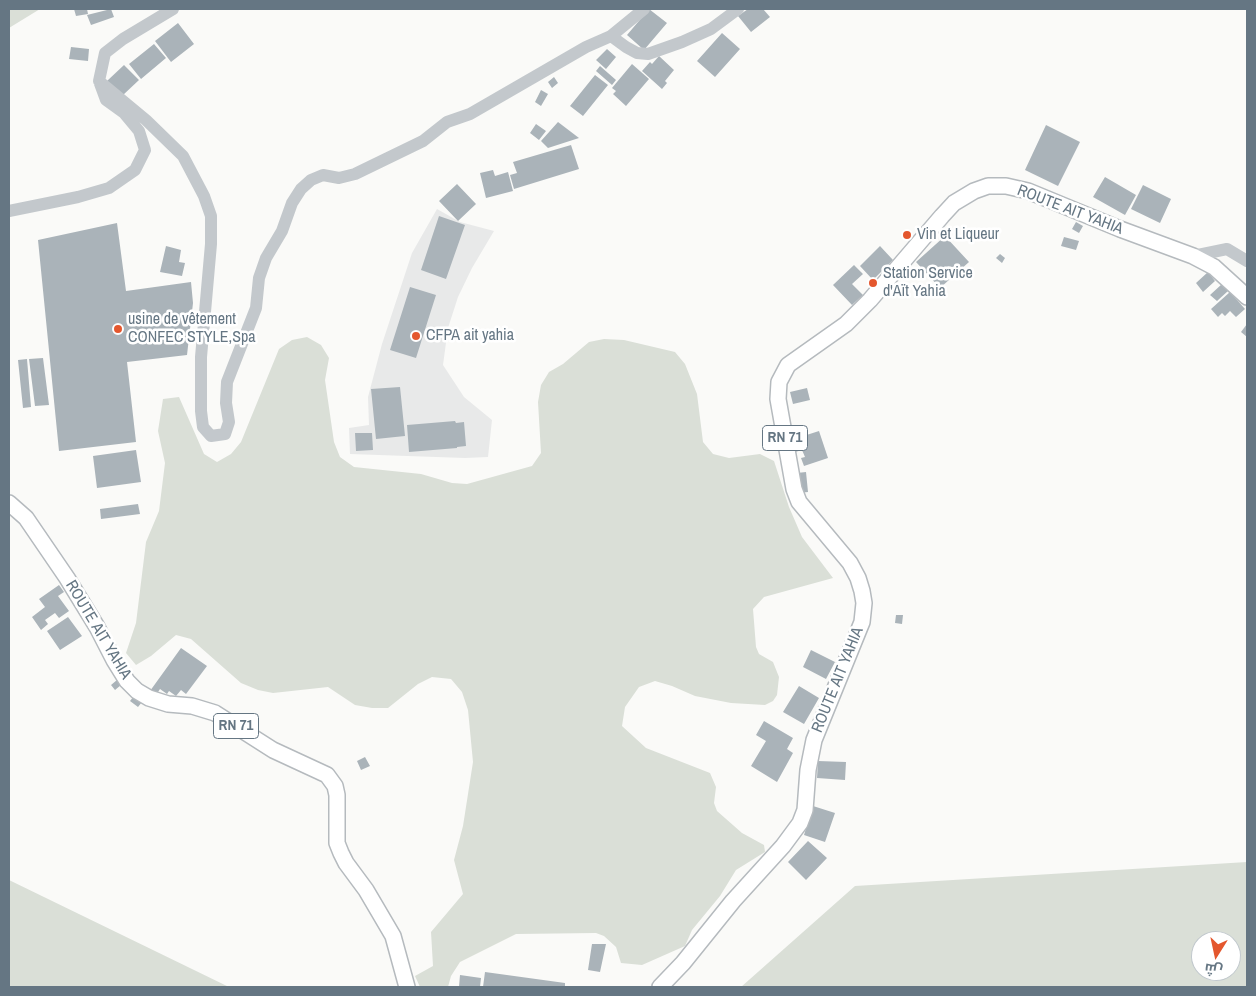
<!DOCTYPE html>
<html>
<head>
<meta charset="utf-8">
<style>
  body { margin:0 }
  #map { position:relative; width:1256px; height:996px; overflow:hidden; background:#fafaf8; font-family:"Archivo Narrow",Cairo,sans-serif }
  canvas { display:block }
  .frame { position:absolute; inset:0; border:10px solid #657683; pointer-events:none }
  .north { position:absolute; left:1191px; top:931px; width:50px; height:50px; box-sizing:border-box; background:#fff; border:1px solid #c1c8cd; border-radius:50%; rotate:190deg; font-size:14px; font-weight:700; line-height:20px; text-align:center; color:#657683 }
  .north::after { content:''; display:block; margin:auto; width:18px; height:22px; background:#e4572e; clip-path:polygon(50% 0,100% 100%,50% 72%,0 100%) }
</style>
</head>
<body>
<div id="map">
<canvas width="1256" height="996"></canvas>
<div class="frame"></div>
<div class="north">ش</div>
</div>
<script>
const context = document.querySelector('canvas').getContext('2d');
context.lineJoin = 'round';
function fillPath(path, color) {
  context.fillStyle = color;
  context.fill(path, 'evenodd');
}
function toPath(rows) {
  const path = new Path2D();
  for (const r of rows) {
    path.moveTo(r[0], r[1]);
    for (let i = 2; i < r.length; i += 2) path.lineTo(r[i], r[i + 1]);
  }
  return path;
}
function trace(path, color, width, dash) {
  context.strokeStyle = color;
  context.lineWidth = width;
  context.lineCap = dash ? 'butt' : 'round';
  context.setLineDash(dash || []);
  context.stroke(path);
}
function drawText(font, color, halo, rows, align = 'center') {
  context.font = font + ' "Archivo Narrow",sans-serif';
  context.lineWidth = 5;
  context.setLineDash([]);
  context.textBaseline = 'middle';
  context.strokeStyle = halo;
  context.fillStyle = color;
  for (const [text, x, y, turn = 0] of rows) {
    context.save();
    context.translate(x, y);
    context.rotate((+turn || 0) * Math.PI / 180);
    context.textAlign = isNaN(turn) ? turn : align;
    if (halo) context.strokeText(text, 0, 0);
    context.fillText(text, 0, 0);
    context.restore();
  }
}
fillPath(toPath([
  [437,209,460,222,494,231,472,268,458,297,448,328,443,365,464,397,492,420,488,457,465,458,350,454,349,428,369,425,368,397,382,344,412,253]
]), '#e8e9e9');
fillPath(toPath([
  [9,9,40,9,9,28],
  [307,337,321,345,329,358,325,380,334,442,340,457,354,467,421,474,452,483,467,484,532,466,541,453,538,402,541,385,549,372,563,364,589,342,604,339,624,340,675,352,685,364,697,394,703,442,713,454,729,458,760,454,774,461,789,507,802,537,833,578,764,597,753,609,756,647,759,654,773,662,779,677,777,695,773,701,765,705,731,703,695,696,672,686,655,681,639,687,625,707,622,726,646,748,710,773,716,787,714,803,717,811,742,833,764,845,765,852,736,870,720,896,692,930,685,946,642,965,621,963,616,947,604,936,596,933,516,934,460,962,451,976,448,987,420,987,415,976,433,966,431,932,463,894,454,860,463,826,473,762,468,710,462,692,451,679,432,677,418,684,388,708,372,708,355,705,328,687,273,693,258,690,241,683,191,639,176,635,151,656,136,665,126,653,136,623,146,542,159,511,165,463,158,431,163,399,179,397,204,454,217,462,231,454,241,442,279,349,292,340],
  [1247,862,1247,987,741,987,855,886],
  [1201,941,1231,941,1231,971,1201,971],
  [9,880,229,987,9,987]
]), '#dadfd7');
fillPath(toPath([
  [74,9,87,9,88,14,76,16],
  [111,9,114,17,91,25,87,15],
  [649,9,667,23,644,50,627,35],
  [748,9,763,9,770,17,751,32,738,16],
  [178,23,194,44,171,62,155,41],
  [722,33,740,49,715,77,697,61],
  [154,44,166,58,141,79,129,64],
  [71,47,89,49,88,61,69,59],
  [607,49,616,57,606,69,596,60],
  [659,56,674,70,665,81,667,83,662,89,642,71,650,62,652,64],
  [632,64,649,79,626,106,613,94,616,91,612,88],
  [124,65,139,80,122,96,107,81],
  [600,66,616,80,612,85,596,71],
  [595,75,608,85,583,116,570,106],
  [554,77,558,83,552,88,548,82],
  [541,90,548,94,541,106,535,102],
  [558,122,579,138,548,148,541,141],
  [536,124,546,131,539,140,530,133],
  [1046,125,1080,142,1058,186,1025,170],
  [571,145,579,169,514,189,510,175,517,173,513,162],
  [493,170,495,176,508,172,513,191,486,198,480,173],
  [1105,177,1136,195,1125,215,1093,197],
  [457,184,476,204,458,221,439,201],
  [1143,185,1171,199,1160,223,1131,209],
  [439,216,465,225,446,279,421,270],
  [1076,222,1083,226,1079,233,1072,229],
  [117,223,126,291,191,282,193,303,187,355,127,362,136,442,59,451,38,240],
  [945,236,969,262,940,288,916,262],
  [1064,237,1079,241,1076,250,1061,246],
  [166,246,181,250,179,262,185,263,182,276,160,272],
  [880,246,893,260,873,280,860,266],
  [1000,254,1005,258,1002,263,996,258],
  [854,265,863,274,852,284,863,295,852,305,833,285],
  [1208,272,1215,281,1203,292,1196,283],
  [1222,284,1228,291,1217,301,1210,295],
  [410,287,436,295,416,358,390,350],
  [1230,292,1245,309,1236,317,1230,311,1225,316,1222,313,1218,317,1211,309],
  [1247,324,1247,337,1241,332],
  [43,358,49,405,35,406,29,359],
  [27,359,31,407,23,408,18,360],
  [400,387,405,436,376,439,371,389],
  [807,388,810,400,793,404,790,392],
  [455,421,456,423,464,422,466,446,457,447,457,448,409,452,407,425],
  [819,431,828,458,804,466,801,458,805,457,802,450,795,452,791,440],
  [355,433,372,433,373,450,356,451],
  [136,450,141,482,97,488,93,456],
  [806,472,808,492,799,493,797,473],
  [138,504,140,514,101,519,100,509],
  [59,585,64,592,58,596,69,611,59,618,55,613,45,620,48,624,41,630,32,617,45,607,39,599],
  [896,615,903,615,902,624,895,623],
  [68,617,82,636,60,650,47,631],
  [181,648,207,666,186,694,181,690,176,696,169,691,167,694,160,689,156,695,150,691],
  [811,650,835,662,826,679,803,667],
  [117,680,121,685,115,690,111,685],
  [799,686,819,698,804,724,783,712],
  [134,696,142,702,138,707,130,701],
  [764,721,793,738,787,749,793,753,777,782,751,766,766,741,756,735],
  [365,757,370,766,361,770,357,761],
  [818,761,846,762,845,780,817,778],
  [813,806,835,813,825,842,804,835],
  [808,841,827,858,806,880,788,862],
  [592,944,606,944,600,972,588,970],
  [485,972,565,983,565,987,483,987],
  [460,975,481,978,480,987,459,987]
]), '#aab3b9');
const major = toPath([
  [9,503,26,518,67,578,97,627,114,660,127,681,137,691,149,698,168,704,192,706,215,713,273,750,327,775,335,786,337,795,337,843,341,853,346,863,366,890,393,936,407,987],
  [660,987,683,963,733,901,783,846,800,823,805,810,808,770,814,740,862,622,864,603,862,591,858,578,850,563,799,502,794,489,778,399,779,382,788,365,846,324,870,300,942,216,954,203,974,191,988,186,1006,186,1028,191,1120,229,1193,256,1214,267,1247,297]
]);
trace(major, '#b5babe', 18);
trace(toPath([
  [611,36,626,47,637,53,648,54,682,42,711,29,738,9],
  [99,81,146,120,183,156,204,196,211,216,211,244,201,357,201,411,203,427,211,436,225,434,229,422,226,403,227,382,256,308,259,278,266,258,282,231,292,203,301,189,311,180,323,175,339,178,355,174,423,141,447,122,470,114,586,47,611,36,644,9],
  [9,211,78,197,109,188,135,170,145,150,139,131,124,113,106,100,99,81,105,53,123,39,173,9],
  [1193,256,1227,249,1247,261]
]), '#c3c8cc', 12);
trace(major, '#fff', 15);
for (const [x, y, r, color] of [
  [907,235,5,"#e4572e"],
  [873,283,5,"#e4572e"],
  [118,329,5,"#e4572e"],
  [416,336,5,"#e4572e"]
]) {
  const dot = new Path2D();
  dot.arc(x, y, r, 0, 2 * Math.PI);
  context.fillStyle = color;
  context.fill(dot);
  trace(dot, '#fff', 2);
}
for (const [x, y, w] of [
  [785,438,45],
  [236,726,45]
]) {
  const box = new Path2D();
  box.roundRect(x - w / 2, y - 12.5, w, 25, 4);
  context.fillStyle = '#fff';
  context.fill(box);
  trace(box, '#657683', 1);
}
drawText('bold 15px', '#657683', null, [
  ["RN 71",785,438],
  ["RN 71",236,726]
]);
drawText('16px', '#657683', '#fff', [
  ["ROUTE AIT YAHIA",1070,210,21],
  ["ROUTE AIT YAHIA",98,630,59],
  ["ROUTE AIT YAHIA",838,680,-68]
]);
drawText('16px', '#657683', '#fff', [
  ["Vin et Liqueur",917,235],
  ["Station Service",883,274],
  ["d'Aït Yahia",883,292],
  ["usine de vêtement",128,320],
  ["CONFEC STYLE,Spa",128,338],
  ["CFPA ait yahia",426,336]
], 'left');
</script>
</body>
</html>
